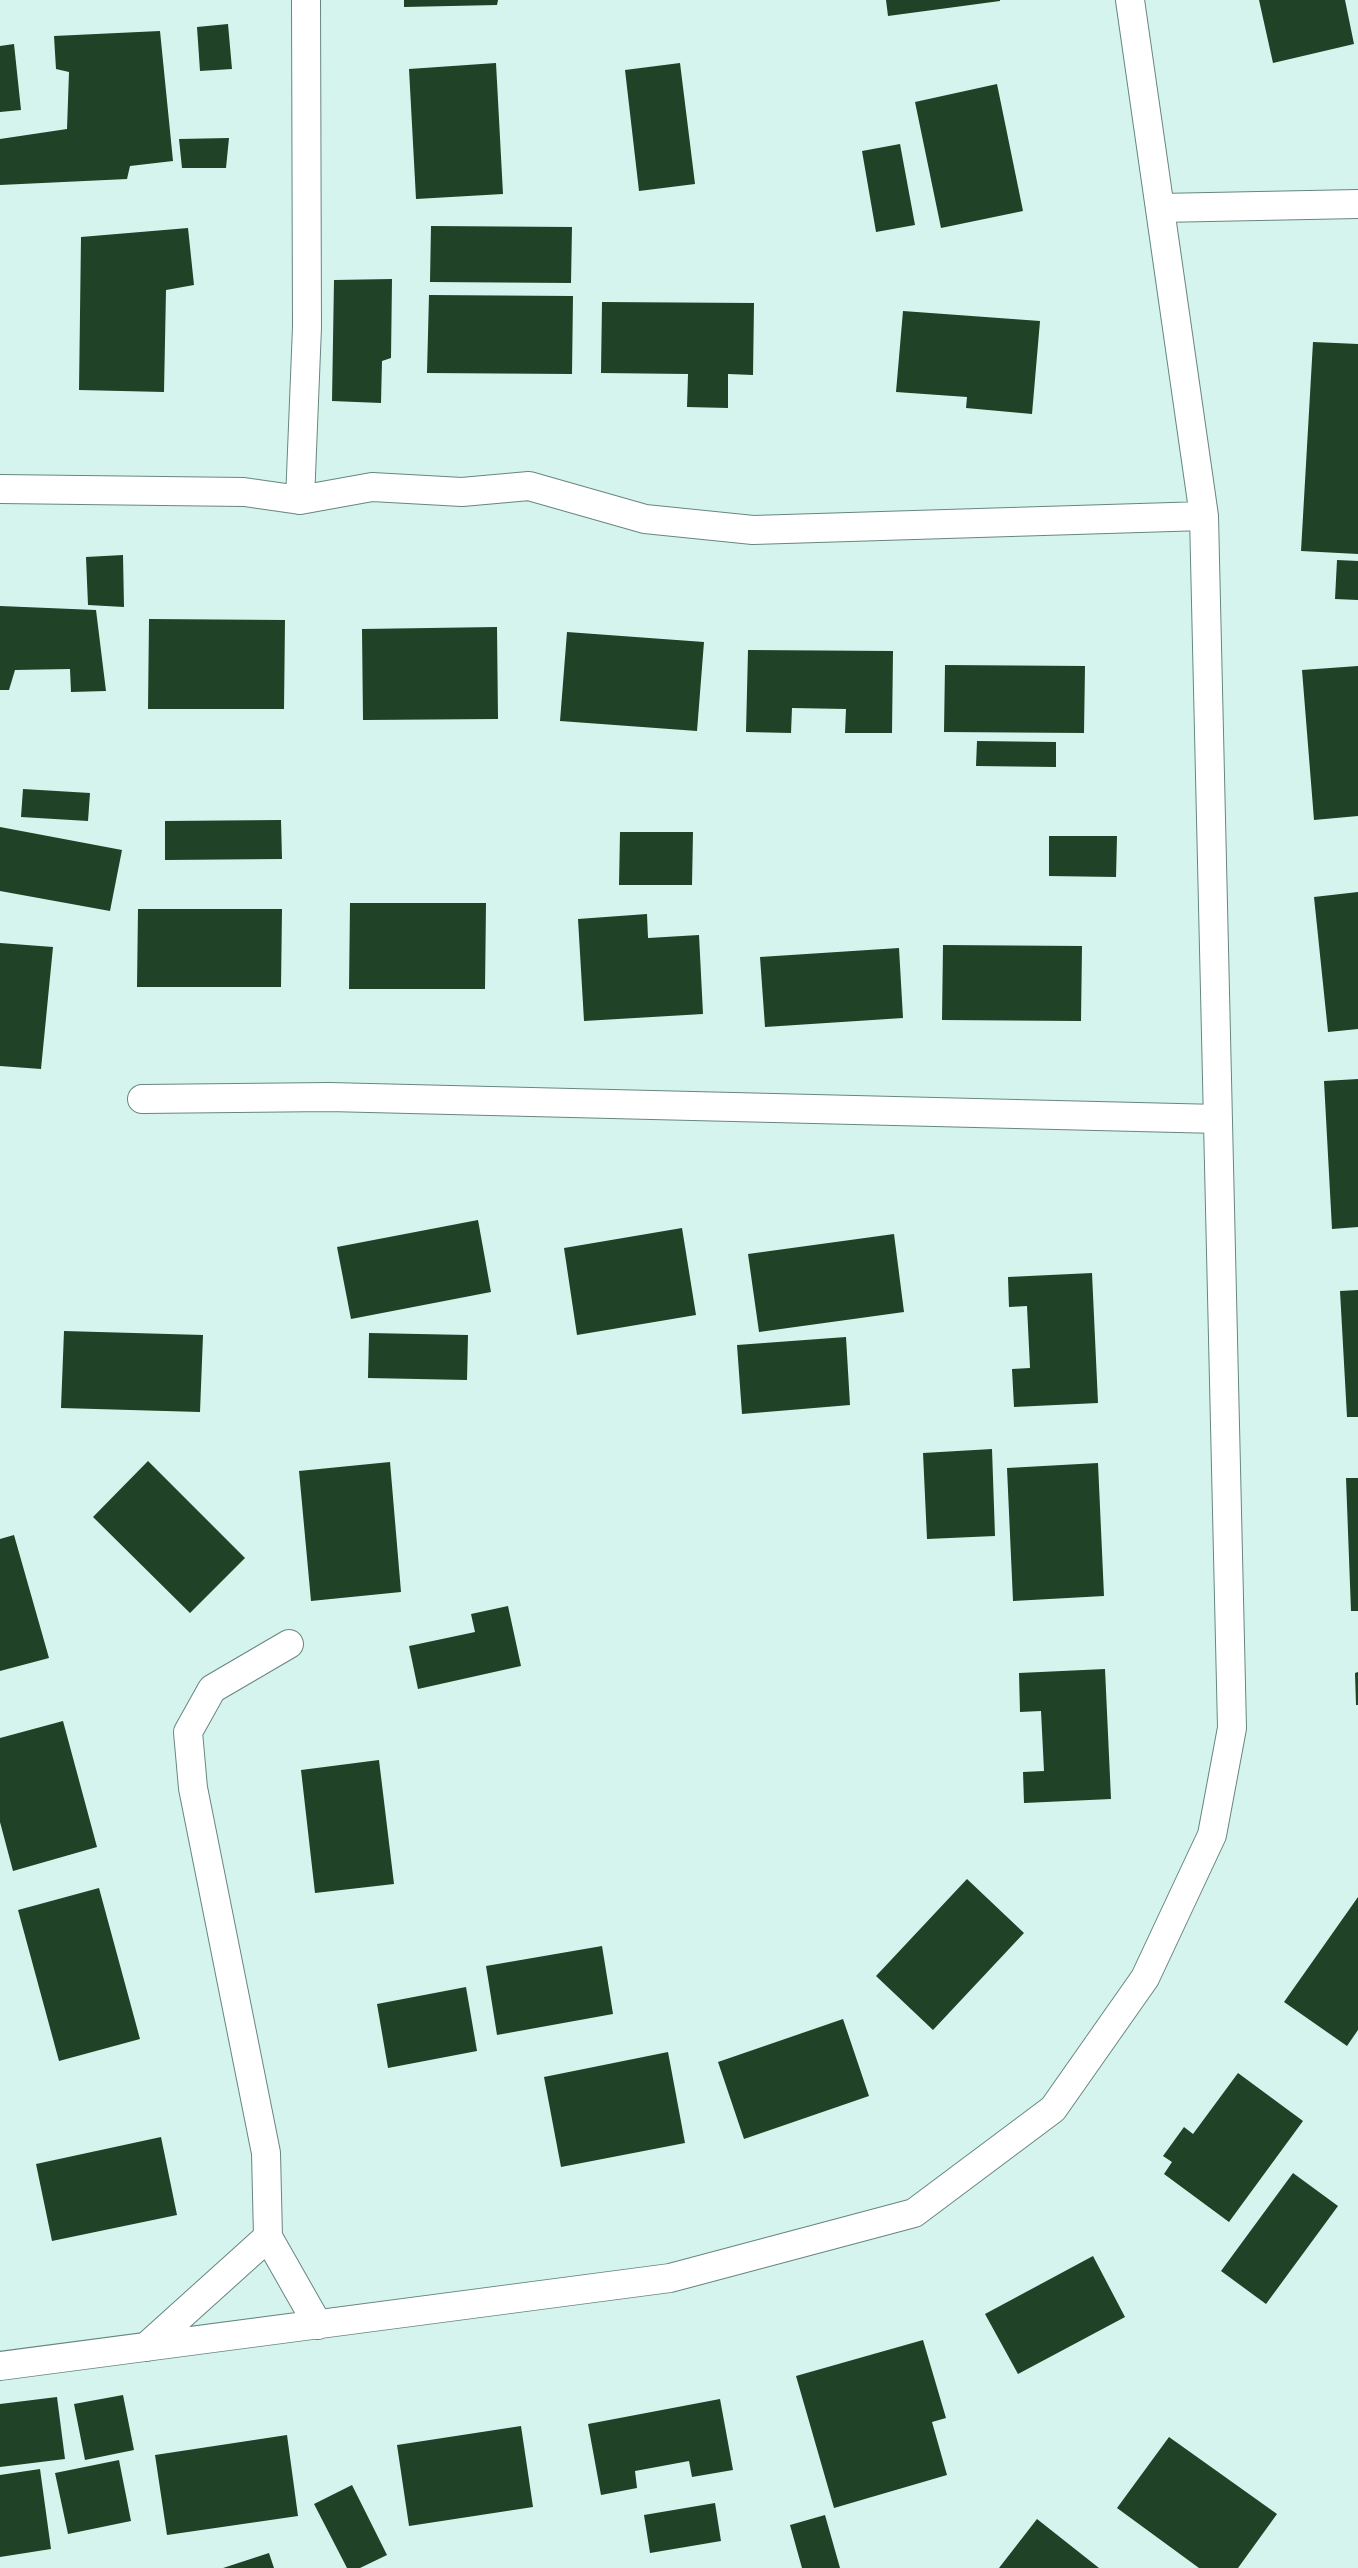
<!DOCTYPE html>
<html>
<head>
<meta charset="utf-8">
<style>
  body { margin:0 }
  canvas { display:block; background:#d4f4ed }
</style>
</head>
<body>
<canvas width="1358" height="2568"></canvas>
<script>
const context = document.querySelector('canvas').getContext('2d');
context.lineJoin = 'round';
function fillPath(path, color) {
  context.fillStyle = color;
  context.fill(path, 'evenodd');
}
function toPath(rows) {
  const path = new Path2D();
  for (const r of rows) {
    path.moveTo(r[0], r[1]);
    for (let i = 2; i < r.length; i += 2) path.lineTo(r[i], r[i + 1]);
  }
  return path;
}
function trace(path, color, width, dash) {
  context.strokeStyle = color;
  context.lineWidth = width;
  context.lineCap = dash ? 'butt' : 'round';
  context.setLineDash(dash || []);
  context.stroke(path);
}
fillPath(toPath([
  [404,0,498,0,497,5,404,7],
  [886,0,1000,0,1000,1,888,16],
  [1259,0,1345,0,1354,44,1273,63],
  [228,24,232,69,200,71,197,27],
  [160,31,173,161,130,166,127,179,0,185,0,139,67,129,69,72,56,69,54,36],
  [14,44,21,110,0,112,0,46],
  [496,63,503,194,416,199,409,69],
  [680,63,695,184,639,191,625,70],
  [997,84,1023,211,941,228,915,102],
  [229,138,226,168,182,168,179,139],
  [900,144,915,225,876,232,862,151],
  [431,226,572,227,571,283,430,282],
  [188,228,194,285,166,290,164,392,79,390,81,237],
  [392,279,391,358,382,361,381,403,332,401,334,280],
  [429,295,573,296,572,374,427,373],
  [602,302,754,303,753,375,728,374,728,408,687,407,688,374,601,373],
  [903,311,1040,321,1032,414,966,408,967,397,896,392],
  [1313,342,1358,344,1358,554,1301,551],
  [123,555,124,607,88,605,86,557],
  [1337,560,1358,561,1358,600,1335,599],
  [0,606,96,610,106,691,71,692,70,669,15,670,9,690,0,690],
  [149,619,285,620,284,709,148,709],
  [497,627,498,719,363,720,362,629],
  [567,632,704,642,697,731,560,721],
  [748,650,893,651,892,733,845,733,846,709,792,708,791,733,746,732],
  [945,665,1085,666,1084,733,944,732],
  [1358,666,1358,816,1314,820,1302,670],
  [977,741,1056,742,1056,767,976,766],
  [23,789,90,793,88,821,21,817],
  [281,820,282,859,165,860,165,821],
  [0,827,122,850,110,911,0,891],
  [620,832,693,832,692,885,619,885],
  [1049,836,1117,836,1116,877,1049,876],
  [1358,892,1358,1029,1328,1032,1314,897],
  [350,903,486,903,485,989,349,989],
  [138,909,282,909,281,987,137,987],
  [647,914,648,938,699,935,703,1014,584,1021,578,919],
  [0,943,53,947,41,1069,0,1066],
  [943,945,1082,946,1081,1021,942,1020],
  [899,948,903,1018,765,1027,760,957],
  [1358,1079,1358,1227,1332,1229,1324,1081],
  [478,1220,491,1292,351,1319,337,1247],
  [682,1228,696,1315,577,1335,564,1248],
  [894,1234,904,1312,759,1332,748,1254],
  [1092,1273,1098,1403,1014,1407,1012,1369,1030,1368,1027,1306,1009,1307,1008,1277],
  [1358,1290,1358,1417,1347,1417,1340,1291],
  [64,1331,203,1335,200,1412,61,1408],
  [369,1333,468,1335,467,1380,368,1378],
  [846,1337,850,1405,742,1414,737,1345],
  [992,1449,995,1536,927,1539,923,1453],
  [148,1461,245,1558,190,1613,93,1517],
  [390,1462,401,1592,311,1601,299,1471],
  [1098,1463,1104,1596,1013,1601,1007,1468],
  [1346,1478,1358,1478,1358,1611,1351,1611],
  [14,1535,49,1658,0,1671,0,1539],
  [508,1606,521,1666,418,1689,409,1646,475,1632,471,1614],
  [1105,1669,1111,1799,1024,1803,1023,1772,1044,1771,1041,1711,1020,1712,1019,1673],
  [1358,1672,1358,1705,1356,1705,1355,1673],
  [63,1721,97,1847,13,1871,0,1822,0,1738],
  [379,1760,394,1884,315,1893,301,1770],
  [967,1879,1024,1933,933,2030,876,1976],
  [99,1888,140,2039,59,2061,18,1910],
  [1358,1897,1358,2030,1347,2046,1284,2002],
  [602,1946,613,2014,497,2035,486,1966],
  [466,1987,477,2051,388,2068,377,2004],
  [843,2019,869,2096,744,2139,718,2062],
  [668,2052,685,2143,561,2167,544,2077],
  [1238,2073,1303,2121,1229,2222,1164,2174,1172,2162,1163,2156,1184,2127,1193,2134],
  [161,2137,177,2215,52,2241,36,2164],
  [1293,2173,1338,2206,1266,2304,1221,2271],
  [1093,2256,1125,2317,1018,2374,985,2314],
  [923,2340,946,2418,932,2422,947,2475,834,2508,796,2376],
  [123,2395,134,2450,85,2460,74,2404],
  [57,2397,65,2459,0,2467,0,2404],
  [720,2399,733,2470,692,2477,689,2461,635,2471,637,2488,601,2495,588,2424],
  [521,2426,533,2507,409,2526,397,2445],
  [287,2435,298,2516,167,2535,155,2455],
  [1169,2437,1277,2514,1238,2568,1199,2568,1117,2508],
  [119,2460,131,2521,68,2534,55,2473],
  [40,2469,51,2549,0,2557,0,2475],
  [352,2485,387,2555,360,2568,347,2568,314,2504],
  [715,2503,721,2541,650,2553,644,2515],
  [825,2515,840,2568,802,2568,790,2525],
  [1037,2519,1099,2568,999,2568],
  [269,2553,274,2568,223,2568]
]), '#204226');
const minor = toPath([
  [1160,208,1358,204],
  [0,489,244,492,300,500,372,487,462,492,529,486,645,519,753,530,1204,516],
  [300,500,307,327,306,0],
  [142,1099,329,1097,1218,1119],
  [289,1644,212,1689,188,1732,193,1788,266,2153,268,2237,318,2325],
  [146,2347,268,2237],
  [0,2366,670,2278,914,2213,1053,2109,1145,1978,1212,1835,1232,1728,1204,516,1130,0]
]);
trace(minor, '#68867f', 30);
trace(minor, '#fff', 28);
</script>
</body>
</html>
